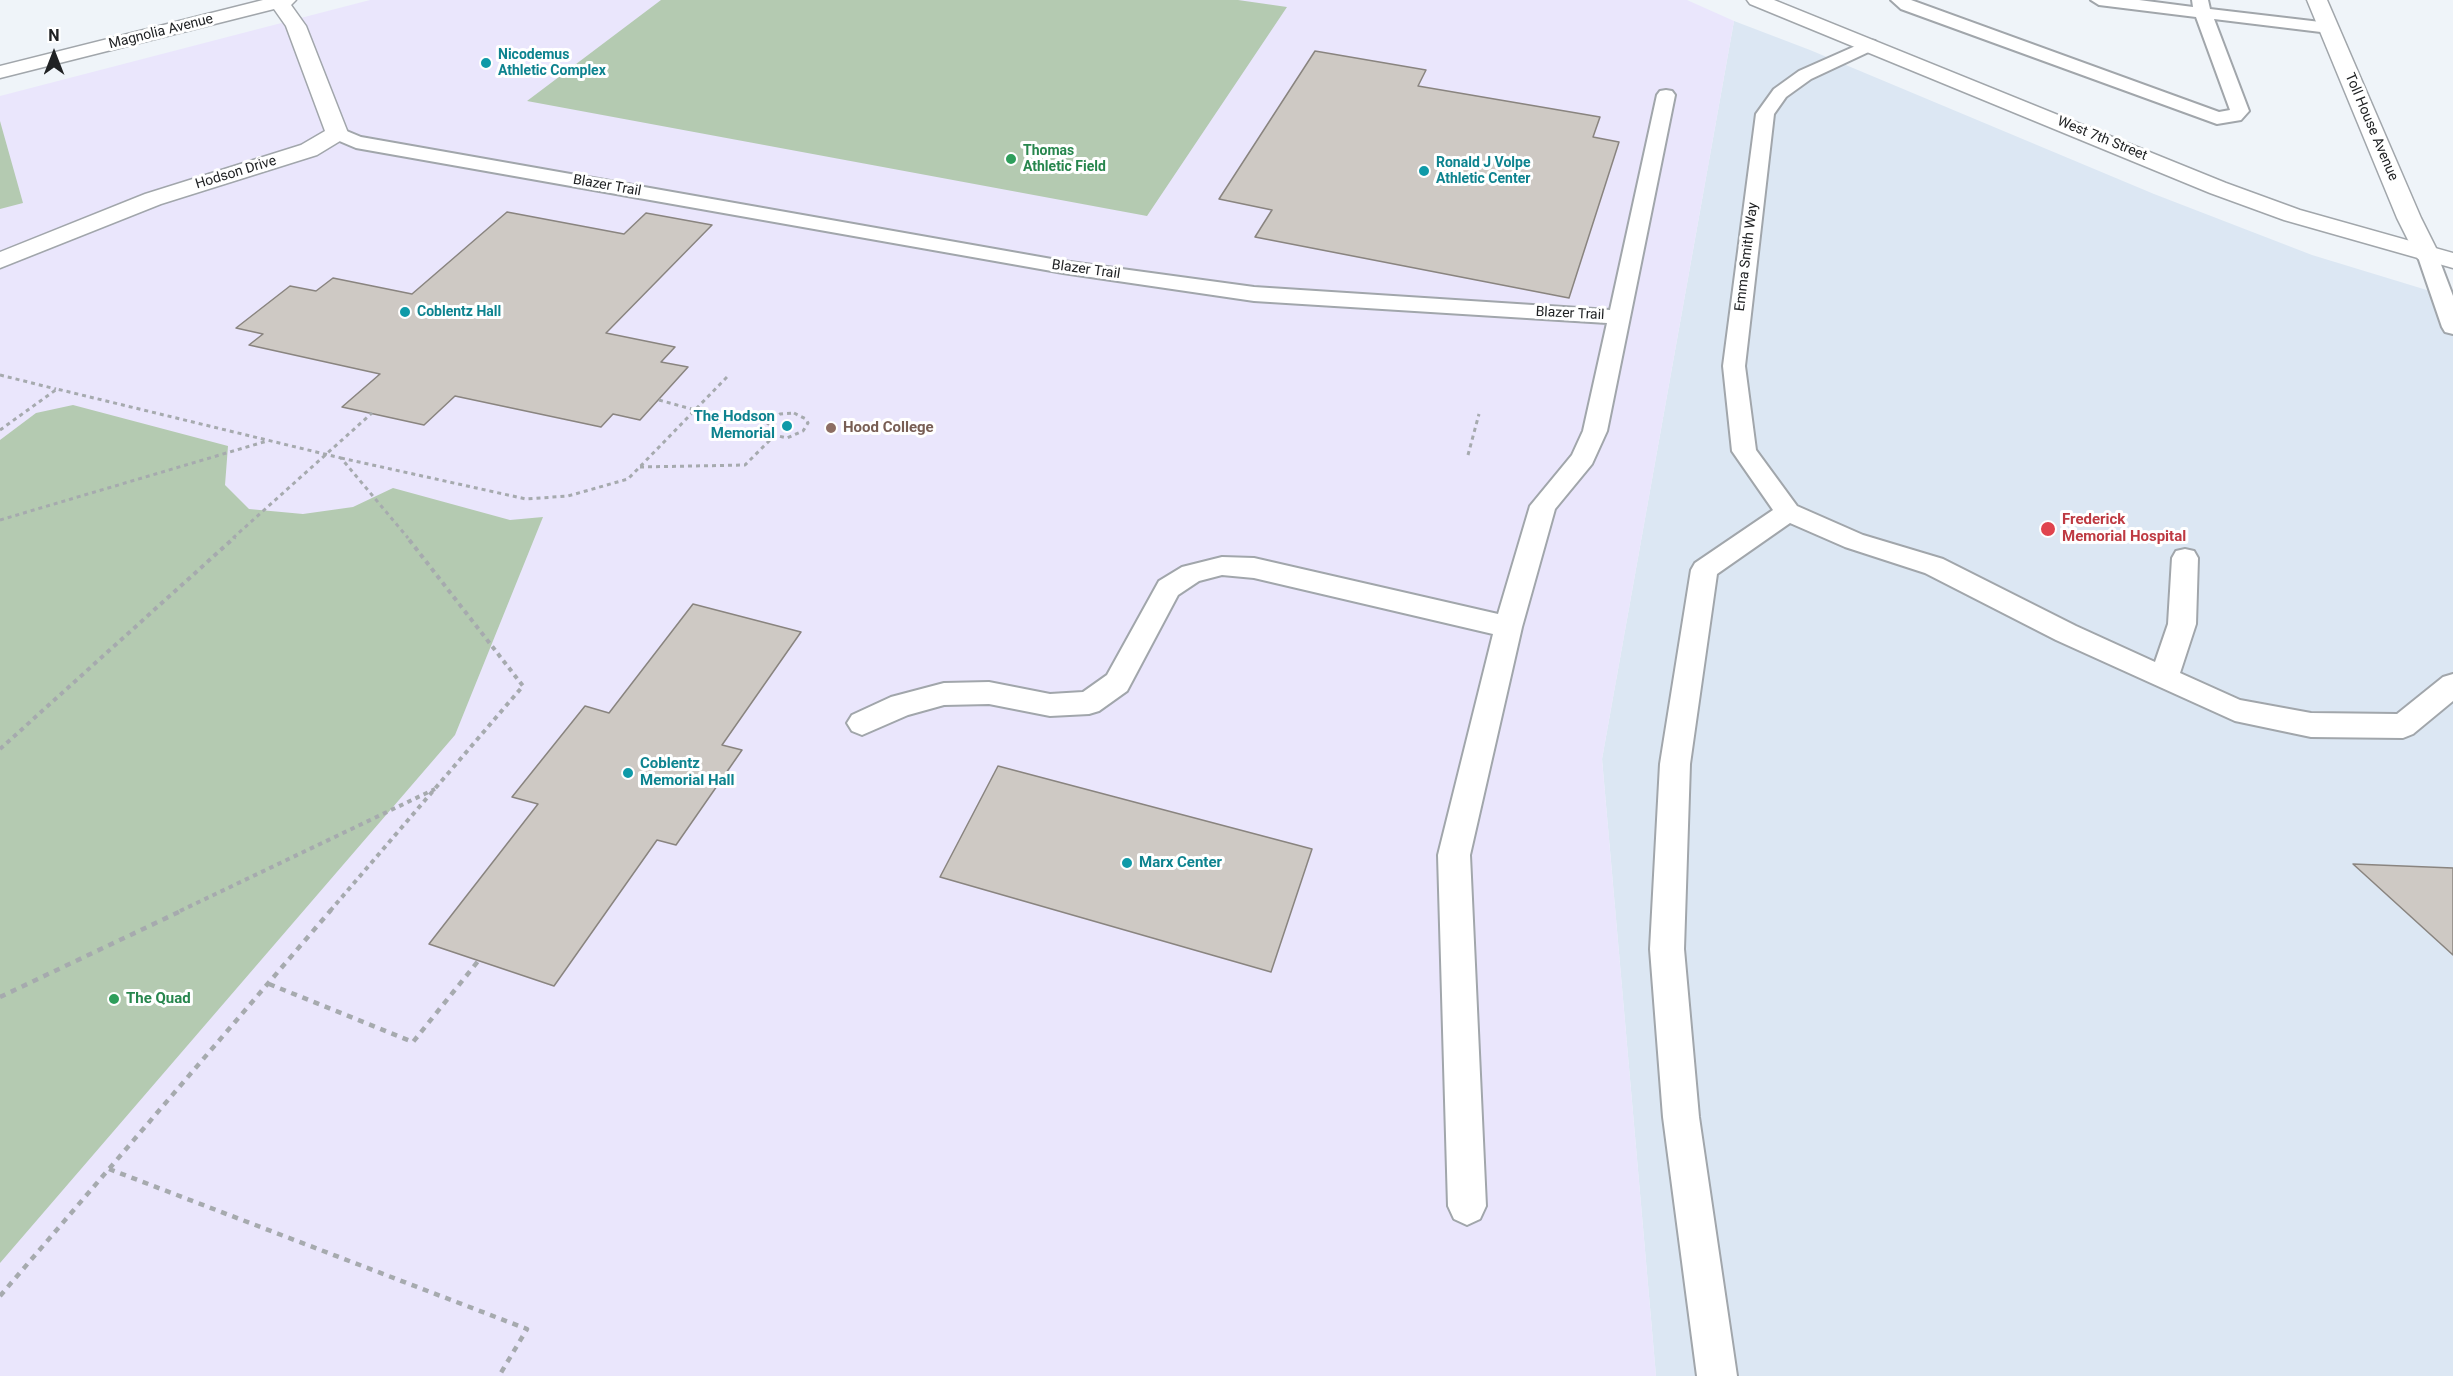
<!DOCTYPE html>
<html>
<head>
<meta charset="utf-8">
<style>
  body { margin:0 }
  #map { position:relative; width:2453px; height:1376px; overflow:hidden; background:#eff4f9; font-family:Roboto,sans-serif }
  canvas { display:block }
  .north { position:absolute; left:24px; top:24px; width:60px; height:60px; -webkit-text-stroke:4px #fff; paint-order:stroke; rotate:0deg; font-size:16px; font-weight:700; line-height:24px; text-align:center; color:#202224 }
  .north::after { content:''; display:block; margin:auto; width:21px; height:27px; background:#202224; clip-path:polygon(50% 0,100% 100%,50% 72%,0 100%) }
</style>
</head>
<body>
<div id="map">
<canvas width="2453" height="1376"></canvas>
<div class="north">N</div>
</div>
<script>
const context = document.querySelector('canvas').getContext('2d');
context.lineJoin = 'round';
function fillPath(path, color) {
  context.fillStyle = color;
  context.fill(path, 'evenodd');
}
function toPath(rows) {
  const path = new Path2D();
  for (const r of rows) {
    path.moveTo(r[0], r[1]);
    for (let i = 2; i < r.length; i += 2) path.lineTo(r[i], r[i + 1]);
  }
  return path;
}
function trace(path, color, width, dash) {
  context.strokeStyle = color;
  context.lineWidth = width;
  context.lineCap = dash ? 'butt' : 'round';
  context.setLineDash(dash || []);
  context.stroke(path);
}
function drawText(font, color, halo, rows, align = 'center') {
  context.font = font + ' Roboto,sans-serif';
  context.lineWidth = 6;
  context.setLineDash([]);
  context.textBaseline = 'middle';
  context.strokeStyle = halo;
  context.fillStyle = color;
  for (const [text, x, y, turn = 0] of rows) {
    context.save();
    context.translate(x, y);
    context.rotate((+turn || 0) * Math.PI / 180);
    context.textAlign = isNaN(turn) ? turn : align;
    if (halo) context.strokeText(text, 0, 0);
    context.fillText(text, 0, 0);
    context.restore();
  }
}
fillPath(toPath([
  [1734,21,1810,50,2154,194,2312,255,2453,298,2453,1376,1656,1376,1602,759]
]), '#dce7f3');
fillPath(toPath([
  [370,0,1687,0,1734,21,1602,759,1656,1376,0,1376,0,96]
]), '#eae6fc');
fillPath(toPath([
  [661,0,1238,0,1287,7,1147,216,527,101],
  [0,121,23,203,0,209],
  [73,405,228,446,225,485,249,509,303,514,353,507,393,488,510,520,543,517,455,735,0,1263,0,440,36,413]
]), '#b4cab1');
const building = toPath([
  [1315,51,1426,70,1418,86,1600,117,1593,137,1619,142,1569,298,1255,237,1272,210,1219,199,1315,51],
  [507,212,624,234,646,213,712,225,606,333,675,347,661,362,688,367,640,420,613,414,601,427,455,396,424,425,342,407,380,374,249,345,263,334,236,328,290,286,316,291,333,278,412,294,507,212],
  [693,604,801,632,722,745,742,750,676,845,657,840,554,986,429,944,538,804,512,797,585,706,609,713,693,604],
  [998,766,1312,849,1271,972,940,877,998,766],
  [2353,864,2453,868,2453,955,2353,864]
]);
fillPath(building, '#cec9c4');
trace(building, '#89847f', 1.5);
const service = toPath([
  [1891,0,1911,0,2219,112,2230,110,2196,17,2099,5,2091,0,2139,0,2193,7,2192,0,2208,0,2210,9,2329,23,2335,24,2338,28,2335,32,2329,33,2214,19,2249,111,2241,120,2217,124,1901,9,1891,0],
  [1869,40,1875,41,1878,45,1875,49,1811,79,1786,97,1774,114,1745,366,1756,450,1797,506,1863,535,1943,559,2076,626,2155,662,2168,624,2172,558,2176,551,2185,549,2194,551,2198,558,2196,624,2180,673,2240,700,2311,713,2397,714,2443,677,2453,674,2453,701,2413,734,2403,738,2311,737,2235,721,2056,640,1925,573,1845,547,1790,523,1717,574,1690,764,1684,949,1699,1117,1737,1376,1697,1376,1663,1117,1650,949,1660,764,1691,570,1695,563,1773,510,1732,451,1723,366,1756,114,1774,89,1799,71,1869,40],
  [1666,90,1672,91,1675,95,1607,431,1592,464,1555,509,1522,627,1470,855,1486,1206,1480,1219,1467,1225,1454,1219,1448,1206,1438,855,1493,634,1254,578,1222,575,1199,581,1178,595,1127,691,1099,711,1089,714,1050,716,989,704,944,705,908,715,862,735,852,731,847,723,852,715,891,697,944,683,989,682,1050,694,1083,692,1107,675,1159,581,1182,567,1222,557,1254,558,1498,614,1530,506,1572,455,1583,431,1607,323,1254,301,1063,273,356,148,330,137,328,133,330,129,337,127,361,137,1063,261,1254,287,1610,310,1657,95,1660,91,1666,90],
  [2427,248,2434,250,2437,254,2453,296,2453,334,2445,332,2442,327,2417,254,2420,250,2427,248]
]);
const minor = toPath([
  [263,0,296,0,291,5,306,26,348,133,345,138,317,155,161,204,0,268,0,252,145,194,301,145,325,131,286,26,274,9,0,78,0,66,263,0],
  [2307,0,2327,0,2421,218,2439,254,2436,259,2427,261,2418,259,2415,254,2397,218,2307,0]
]);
const secondary = toPath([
  [1747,0,1774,0,2226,183,2300,210,2453,253,2453,268,2284,220,2210,193,1750,4,1747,0]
]);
trace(service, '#a1a6ab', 4);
trace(minor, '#a1a6ab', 3);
trace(secondary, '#a1a6ab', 3);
trace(toPath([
  [0,375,56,389],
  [659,400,695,410],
  [794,413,806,419,808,423,803,431,787,438,770,434,767,425,770,421,780,414,794,413],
  [0,430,57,389,341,458,408,538],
  [1468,455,1479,414],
  [341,458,526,499,568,496,628,479,727,377],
  [640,467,745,465,774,436],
  [0,520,267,441],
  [233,538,372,413]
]), '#a6aaae', 3, [4, 4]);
trace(toPath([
  [0,749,235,537],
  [180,911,435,789],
  [330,911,523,686,407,537]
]), '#a6aaae', 4, [4.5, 4.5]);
trace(toPath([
  [269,984,413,1042,479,960],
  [0,997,183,910],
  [109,1169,527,1329,499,1376],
  [0,1296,331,910]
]), '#a6aaae', 4.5, [6, 6]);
fillPath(service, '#fff');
fillPath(minor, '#fff');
fillPath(secondary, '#fff');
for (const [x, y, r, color] of [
  [486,63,6,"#0f9aa8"],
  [1011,159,6,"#2e9e5b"],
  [1424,171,6,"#0f9aa8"],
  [405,312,6,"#0f9aa8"],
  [787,426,6,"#0f9aa8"],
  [831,428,6,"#8d6e63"],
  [2048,529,8,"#e0444e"],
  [628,773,6,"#0f9aa8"],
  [1127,863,6,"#0f9aa8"],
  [114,999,6,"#2e9e5b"]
]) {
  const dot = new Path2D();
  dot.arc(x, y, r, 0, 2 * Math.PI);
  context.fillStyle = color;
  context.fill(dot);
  trace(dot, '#fff', 2);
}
drawText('14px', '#202224', '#fff', [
  ["Magnolia Avenue",161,32,-14],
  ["Toll House Avenue",2371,127,67],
  ["West 7th Street",2102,139,22],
  ["Hodson Drive",236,173,-17],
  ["Blazer Trail",607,186,10],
  ["Emma Smith Way",1747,257,-83],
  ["Blazer Trail",1086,270,8],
  ["Blazer Trail",1570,314,3]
]);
drawText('bold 14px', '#0d838f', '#fff', [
  ["Nicodemus",498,55],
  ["Athletic Complex",498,71],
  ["Ronald J Volpe",1436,163],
  ["Athletic Center",1436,179],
  ["Coblentz Hall",417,312]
], 'left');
drawText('bold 14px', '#27864d', '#fff', [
  ["Thomas",1023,151],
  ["Athletic Field",1023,167]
], 'left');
drawText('bold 15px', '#0d838f', '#fff', [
  ["The Hodson",775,417,"right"],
  ["Memorial",775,434,"right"],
  ["Coblentz",640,764],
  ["Memorial Hall",640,781],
  ["Marx Center",1139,863]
], 'left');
drawText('bold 15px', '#785e54', '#fff', [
  ["Hood College",843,428]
], 'left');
drawText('bold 15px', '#be3a42', '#fff', [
  ["Frederick",2062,520],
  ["Memorial Hospital",2062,537]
], 'left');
drawText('bold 15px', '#27864d', '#fff', [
  ["The Quad",126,999]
], 'left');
</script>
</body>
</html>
